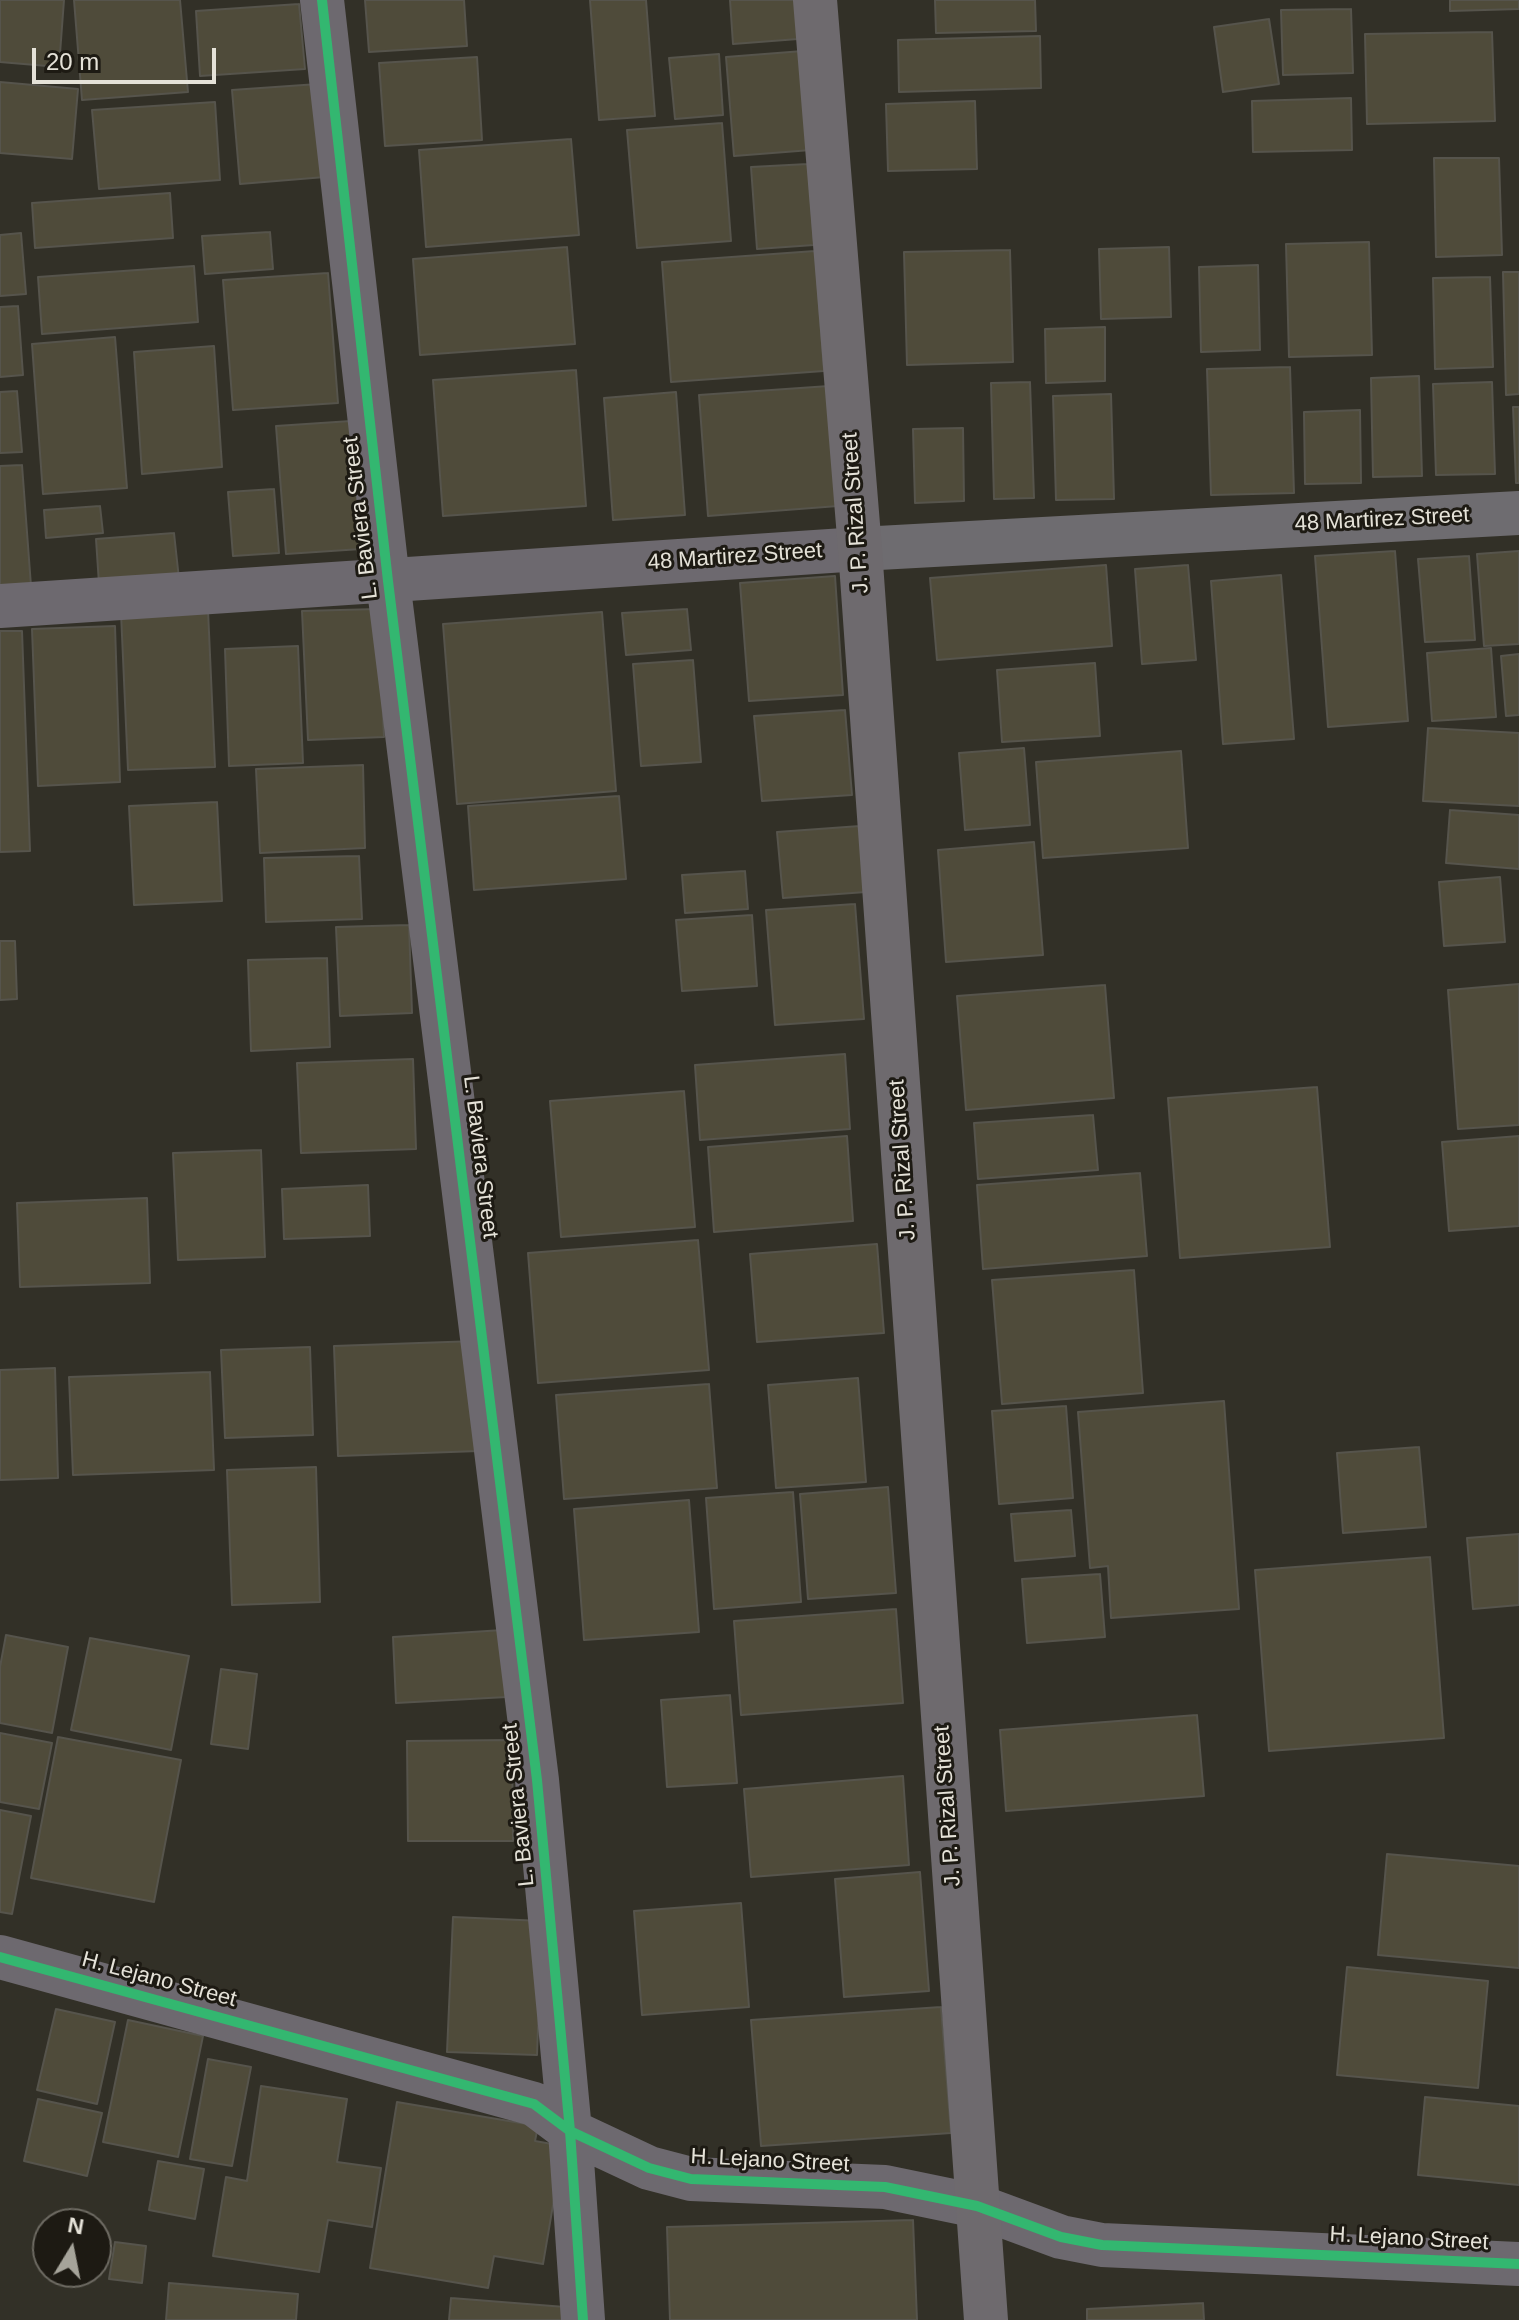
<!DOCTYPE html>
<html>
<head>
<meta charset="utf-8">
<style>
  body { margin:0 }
  #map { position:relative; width:1519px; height:2320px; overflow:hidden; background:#323027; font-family:Helvetica,sans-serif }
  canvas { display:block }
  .north { position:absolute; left:32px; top:2208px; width:80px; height:80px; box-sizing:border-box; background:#1d1a13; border:2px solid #6d6a62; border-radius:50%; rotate:10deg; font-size:22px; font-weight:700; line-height:32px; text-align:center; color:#e5e2d8 }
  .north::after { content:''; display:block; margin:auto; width:28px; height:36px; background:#a6a49a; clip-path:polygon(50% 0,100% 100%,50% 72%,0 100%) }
  .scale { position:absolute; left:32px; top:48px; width:184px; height:36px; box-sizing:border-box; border:4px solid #e5e2d8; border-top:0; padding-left:10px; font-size:24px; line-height:28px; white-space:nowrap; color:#e5e2d8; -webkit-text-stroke:6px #1d1a13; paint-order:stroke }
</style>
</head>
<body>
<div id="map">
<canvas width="1519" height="2320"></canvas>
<div class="north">N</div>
<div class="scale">20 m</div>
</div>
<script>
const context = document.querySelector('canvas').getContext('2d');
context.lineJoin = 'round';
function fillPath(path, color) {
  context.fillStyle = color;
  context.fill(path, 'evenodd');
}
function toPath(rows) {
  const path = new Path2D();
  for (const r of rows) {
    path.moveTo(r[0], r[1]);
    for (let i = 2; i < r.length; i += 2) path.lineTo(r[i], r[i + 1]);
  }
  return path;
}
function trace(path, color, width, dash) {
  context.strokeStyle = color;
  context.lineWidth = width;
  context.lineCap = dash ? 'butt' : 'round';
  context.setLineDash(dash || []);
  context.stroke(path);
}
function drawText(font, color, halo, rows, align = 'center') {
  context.font = font + ' Helvetica,sans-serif';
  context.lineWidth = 6;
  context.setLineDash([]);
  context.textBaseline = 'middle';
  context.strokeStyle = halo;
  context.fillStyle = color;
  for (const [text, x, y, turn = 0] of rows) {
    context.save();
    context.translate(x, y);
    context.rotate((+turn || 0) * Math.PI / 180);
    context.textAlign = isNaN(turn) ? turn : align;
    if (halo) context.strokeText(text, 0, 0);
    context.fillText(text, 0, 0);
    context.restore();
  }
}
const building = toPath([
  [0,0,64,0,59,67,0,62,0,0],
  [74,0,180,0,188,92,82,100,74,0],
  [365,0,464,0,467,46,369,52,365,0],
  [590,0,646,0,655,116,599,120,590,0],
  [730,0,795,0,798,39,733,44,730,0],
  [935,0,1035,0,1036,31,936,33,935,0],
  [1450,0,1519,0,1519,9,1450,11,1450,0],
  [299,4,305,69,200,76,196,11,299,4],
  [1351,9,1353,73,1283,75,1281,10,1351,9],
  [1269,19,1279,84,1223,92,1214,27,1269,19],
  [1492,32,1495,121,1367,124,1365,34,1492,32],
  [1040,36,1041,88,899,92,898,40,1040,36],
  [803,51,811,150,734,156,726,57,803,51],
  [719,54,723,115,675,119,669,58,719,54],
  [477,57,482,140,385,146,379,63,477,57],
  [0,82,78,89,72,159,0,153,0,82],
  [318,84,325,177,240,184,232,90,318,84],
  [1351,98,1352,150,1253,152,1252,101,1351,98],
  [975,101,977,169,888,171,886,104,975,101],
  [215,102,220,180,99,189,92,110,215,102],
  [722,123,731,241,637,248,627,130,722,123],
  [571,139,579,235,426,247,419,150,571,139],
  [1434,158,1499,158,1502,255,1436,257,1434,158],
  [808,164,814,245,757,249,751,167,808,164],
  [170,193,173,238,35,248,32,203,170,193],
  [270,232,273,269,205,274,202,236,270,232],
  [21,233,26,294,0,296,0,235,21,233],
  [1369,242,1372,355,1289,357,1286,244,1369,242],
  [567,247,575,344,420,355,413,259,567,247],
  [1169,247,1171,317,1101,319,1099,249,1169,247],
  [1010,250,1013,362,907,365,904,252,1010,250],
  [815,251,824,371,671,382,662,262,815,251],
  [1258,265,1260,350,1201,352,1199,267,1258,265],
  [194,266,198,322,42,334,38,277,194,266],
  [1503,272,1519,272,1519,394,1506,395,1503,272],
  [328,273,338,403,233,410,223,280,328,273],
  [1490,277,1493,367,1435,369,1433,278,1490,277],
  [18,306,23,375,0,377,0,307,18,306],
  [1105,327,1105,381,1046,383,1045,329,1105,327],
  [115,337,127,488,43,494,32,344,115,337],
  [214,346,222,467,142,474,134,352,214,346],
  [1290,367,1294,493,1211,495,1207,369,1290,367],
  [576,370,586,506,443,516,433,380,576,370],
  [1419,376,1422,476,1373,477,1371,378,1419,376],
  [1030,382,1034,498,994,499,991,383,1030,382],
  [1492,382,1495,474,1436,475,1433,384,1492,382],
  [829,386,838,506,708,516,699,395,829,386],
  [17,391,22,452,0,453,0,392,17,391],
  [676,392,685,515,613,520,604,398,676,392],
  [1111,394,1114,499,1056,500,1053,396,1111,394],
  [1513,407,1519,407,1519,483,1516,483,1513,407],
  [1360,410,1361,483,1305,484,1304,412,1360,410],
  [351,421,361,549,286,554,276,426,351,421],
  [963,428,964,501,915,503,913,429,963,428],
  [22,465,31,586,0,588,0,466,22,465],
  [274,489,279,553,233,556,228,492,274,489],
  [100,506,103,533,46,538,44,510,100,506],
  [174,533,179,579,99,584,96,539,174,533],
  [1395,551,1408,721,1328,727,1315,556,1395,551],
  [1519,551,1519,644,1484,646,1477,554,1519,551],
  [1469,556,1475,640,1425,642,1418,559,1469,556],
  [1106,565,1112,646,937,660,930,578,1106,565],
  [1188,565,1196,660,1142,664,1135,569,1188,565],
  [1281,575,1294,739,1223,744,1211,581,1281,575],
  [835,576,843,695,749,701,740,583,835,576],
  [378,609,384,737,308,740,302,611,378,609],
  [687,609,691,650,626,655,622,613,687,609],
  [208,610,215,767,128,770,121,613,208,610],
  [602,612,616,791,457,804,443,624,602,612],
  [115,626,120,782,38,786,32,629,115,626],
  [0,631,22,631,30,851,0,852,0,631],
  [298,646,303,763,229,766,225,649,298,646],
  [1491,648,1496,717,1432,721,1427,653,1491,648],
  [1519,654,1519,715,1506,716,1501,656,1519,654],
  [693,660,701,762,641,766,633,664,693,660],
  [1095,663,1100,736,1002,742,997,670,1095,663],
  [845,710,852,795,762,801,754,716,845,710],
  [1428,728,1519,733,1519,806,1423,801,1428,728],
  [1024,748,1030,825,965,830,959,753,1024,748],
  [1181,751,1188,848,1043,858,1036,762,1181,751],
  [363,765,365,848,260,853,256,769,363,765],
  [619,796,626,879,474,890,468,806,619,796],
  [217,802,222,901,134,905,129,806,217,802],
  [1450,810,1519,815,1519,869,1446,863,1450,810],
  [860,826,866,892,783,898,777,832,860,826],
  [1034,842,1043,955,946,962,938,850,1034,842],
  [359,856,362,919,266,922,264,858,359,856],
  [745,871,748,909,685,913,682,875,745,871],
  [1500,877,1505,942,1444,946,1439,882,1500,877],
  [855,904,864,1019,775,1025,766,910,855,904],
  [752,915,757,986,682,991,676,920,752,915],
  [409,925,412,1013,340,1016,336,927,409,925],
  [0,941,15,941,17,999,0,1000,0,941],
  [327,958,330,1047,251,1051,248,960,327,958],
  [1519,984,1519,1125,1458,1129,1448,990,1519,984],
  [1105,985,1114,1098,966,1110,957,996,1105,985],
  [845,1054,850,1129,700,1140,695,1065,845,1054],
  [413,1059,416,1149,301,1153,297,1063,413,1059],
  [1317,1087,1330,1247,1180,1258,1168,1098,1317,1087],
  [684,1091,695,1227,561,1237,550,1101,684,1091],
  [1093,1115,1098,1170,978,1179,974,1123,1093,1115],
  [847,1136,853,1221,714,1232,708,1147,847,1136],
  [1519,1136,1519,1226,1449,1231,1442,1142,1519,1136],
  [261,1150,265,1257,178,1260,173,1153,261,1150],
  [1140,1173,1147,1256,983,1269,977,1185,1140,1173],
  [368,1185,370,1236,284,1239,282,1189,368,1185],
  [147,1198,150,1283,20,1287,17,1203,147,1198],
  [698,1240,709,1370,538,1383,528,1253,698,1240],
  [877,1244,884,1333,757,1342,750,1254,877,1244],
  [1134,1270,1143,1393,1002,1404,992,1280,1134,1270],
  [476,1341,479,1451,338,1456,334,1346,476,1341],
  [310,1347,313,1435,225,1438,221,1350,310,1347],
  [55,1368,58,1478,0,1480,0,1370,55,1368],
  [210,1372,214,1470,73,1475,69,1377,210,1372],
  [858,1378,866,1482,776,1488,768,1385,858,1378],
  [709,1384,717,1488,564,1499,556,1395,709,1384],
  [1224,1401,1239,1609,1111,1618,1108,1566,1090,1568,1078,1412,1224,1401],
  [1066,1406,1073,1498,999,1504,992,1411,1066,1406],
  [1419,1447,1426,1527,1343,1533,1337,1453,1419,1447],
  [316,1467,320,1602,232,1605,227,1470,316,1467],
  [888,1487,896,1593,808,1599,800,1494,888,1487],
  [793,1492,801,1602,714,1609,706,1498,793,1492],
  [689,1500,699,1632,584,1640,574,1509,689,1500],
  [1071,1510,1075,1556,1015,1561,1011,1514,1071,1510],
  [1519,1534,1519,1605,1473,1609,1467,1538,1519,1534],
  [1430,1557,1444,1738,1269,1751,1255,1570,1430,1557],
  [1100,1574,1105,1637,1027,1643,1022,1579,1100,1574],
  [896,1609,903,1703,741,1715,734,1621,896,1609],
  [503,1630,507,1697,396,1703,393,1637,503,1630],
  [6,1635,68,1647,52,1733,0,1723,0,1667,6,1635],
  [90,1638,189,1656,171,1750,71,1730,90,1638],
  [221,1669,257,1674,248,1749,211,1744,221,1669],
  [730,1695,737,1783,667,1787,661,1700,730,1695],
  [1197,1715,1204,1796,1006,1811,1000,1730,1197,1715],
  [0,1733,52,1743,39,1809,0,1802,0,1733],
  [58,1737,181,1760,154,1902,31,1878,58,1737],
  [512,1740,513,1841,408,1841,407,1741,512,1740],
  [903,1776,909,1865,751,1877,744,1789,903,1776],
  [0,1810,31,1816,12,1914,0,1912,0,1810],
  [1387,1854,1519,1866,1519,1968,1378,1955,1387,1854],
  [920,1872,929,1991,844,1997,835,1879,920,1872],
  [741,1903,749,2007,642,2015,634,1911,741,1903],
  [453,1917,542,1921,537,2055,447,2052,453,1917],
  [1347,1967,1488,1981,1478,2088,1337,2075,1347,1967],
  [941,2007,951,2133,761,2146,751,2020,941,2007],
  [56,2009,115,2022,97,2104,37,2090,56,2009],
  [128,2020,203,2036,178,2157,103,2142,128,2020],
  [208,2059,251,2067,232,2166,190,2159,208,2059],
  [261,2086,347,2099,337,2162,381,2168,372,2227,328,2220,319,2272,213,2256,226,2177,247,2181,261,2086],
  [1425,2097,1519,2106,1519,2185,1418,2175,1425,2097],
  [38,2099,102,2113,87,2176,24,2161,38,2099],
  [397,2102,538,2126,535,2141,563,2146,543,2264,494,2256,488,2288,370,2268,397,2102],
  [158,2161,204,2169,195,2219,149,2210,158,2161],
  [913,2220,917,2320,670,2320,667,2227,913,2220],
  [115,2242,146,2246,142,2283,109,2279,115,2242],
  [169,2283,298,2294,296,2320,166,2320,169,2283],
  [451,2298,565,2307,564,2320,449,2320,451,2298],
  [1203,2303,1204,2320,1087,2320,1087,2309,1203,2303]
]);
fillPath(building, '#4f4b3a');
trace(building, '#56544c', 2);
trace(toPath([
  [322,0,388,581,537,1780,570,2131,583,2320],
  [0,606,860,549],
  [0,1957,534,2104,570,2131,649,2168,691,2179,885,2187,977,2206,1061,2237,1102,2245,1519,2264]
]), '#6d696f', 44);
trace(toPath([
  [860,549,1519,513]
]), '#6e6c70', 44);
trace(toPath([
  [815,0,860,549,986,2320]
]), '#6e6a6e', 44);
trace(toPath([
  [322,0,388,581,537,1780,570,2131,583,2320],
  [0,1957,534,2104,570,2131,649,2168,691,2179,885,2187,977,2206,1061,2237,1102,2245,1519,2264]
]), '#33b770', 10);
drawText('22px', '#e5e2d8', '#1d1a13', [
  ["J. P. Rizal Street",856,513,-94],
  ["L. Baviera Street",361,518,-97],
  ["48 Martirez Street",1382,520,-3],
  ["48 Martirez Street",735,557,-4],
  ["L. Baviera Street",480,1157,83],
  ["J. P. Rizal Street",903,1160,-94],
  ["L. Baviera Street",519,1805,-96],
  ["J. P. Rizal Street",948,1806,-94],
  ["H. Lejano Street",159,1980,15],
  ["H. Lejano Street",770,2161,3],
  ["H. Lejano Street",1409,2239,3]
]);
</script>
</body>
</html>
